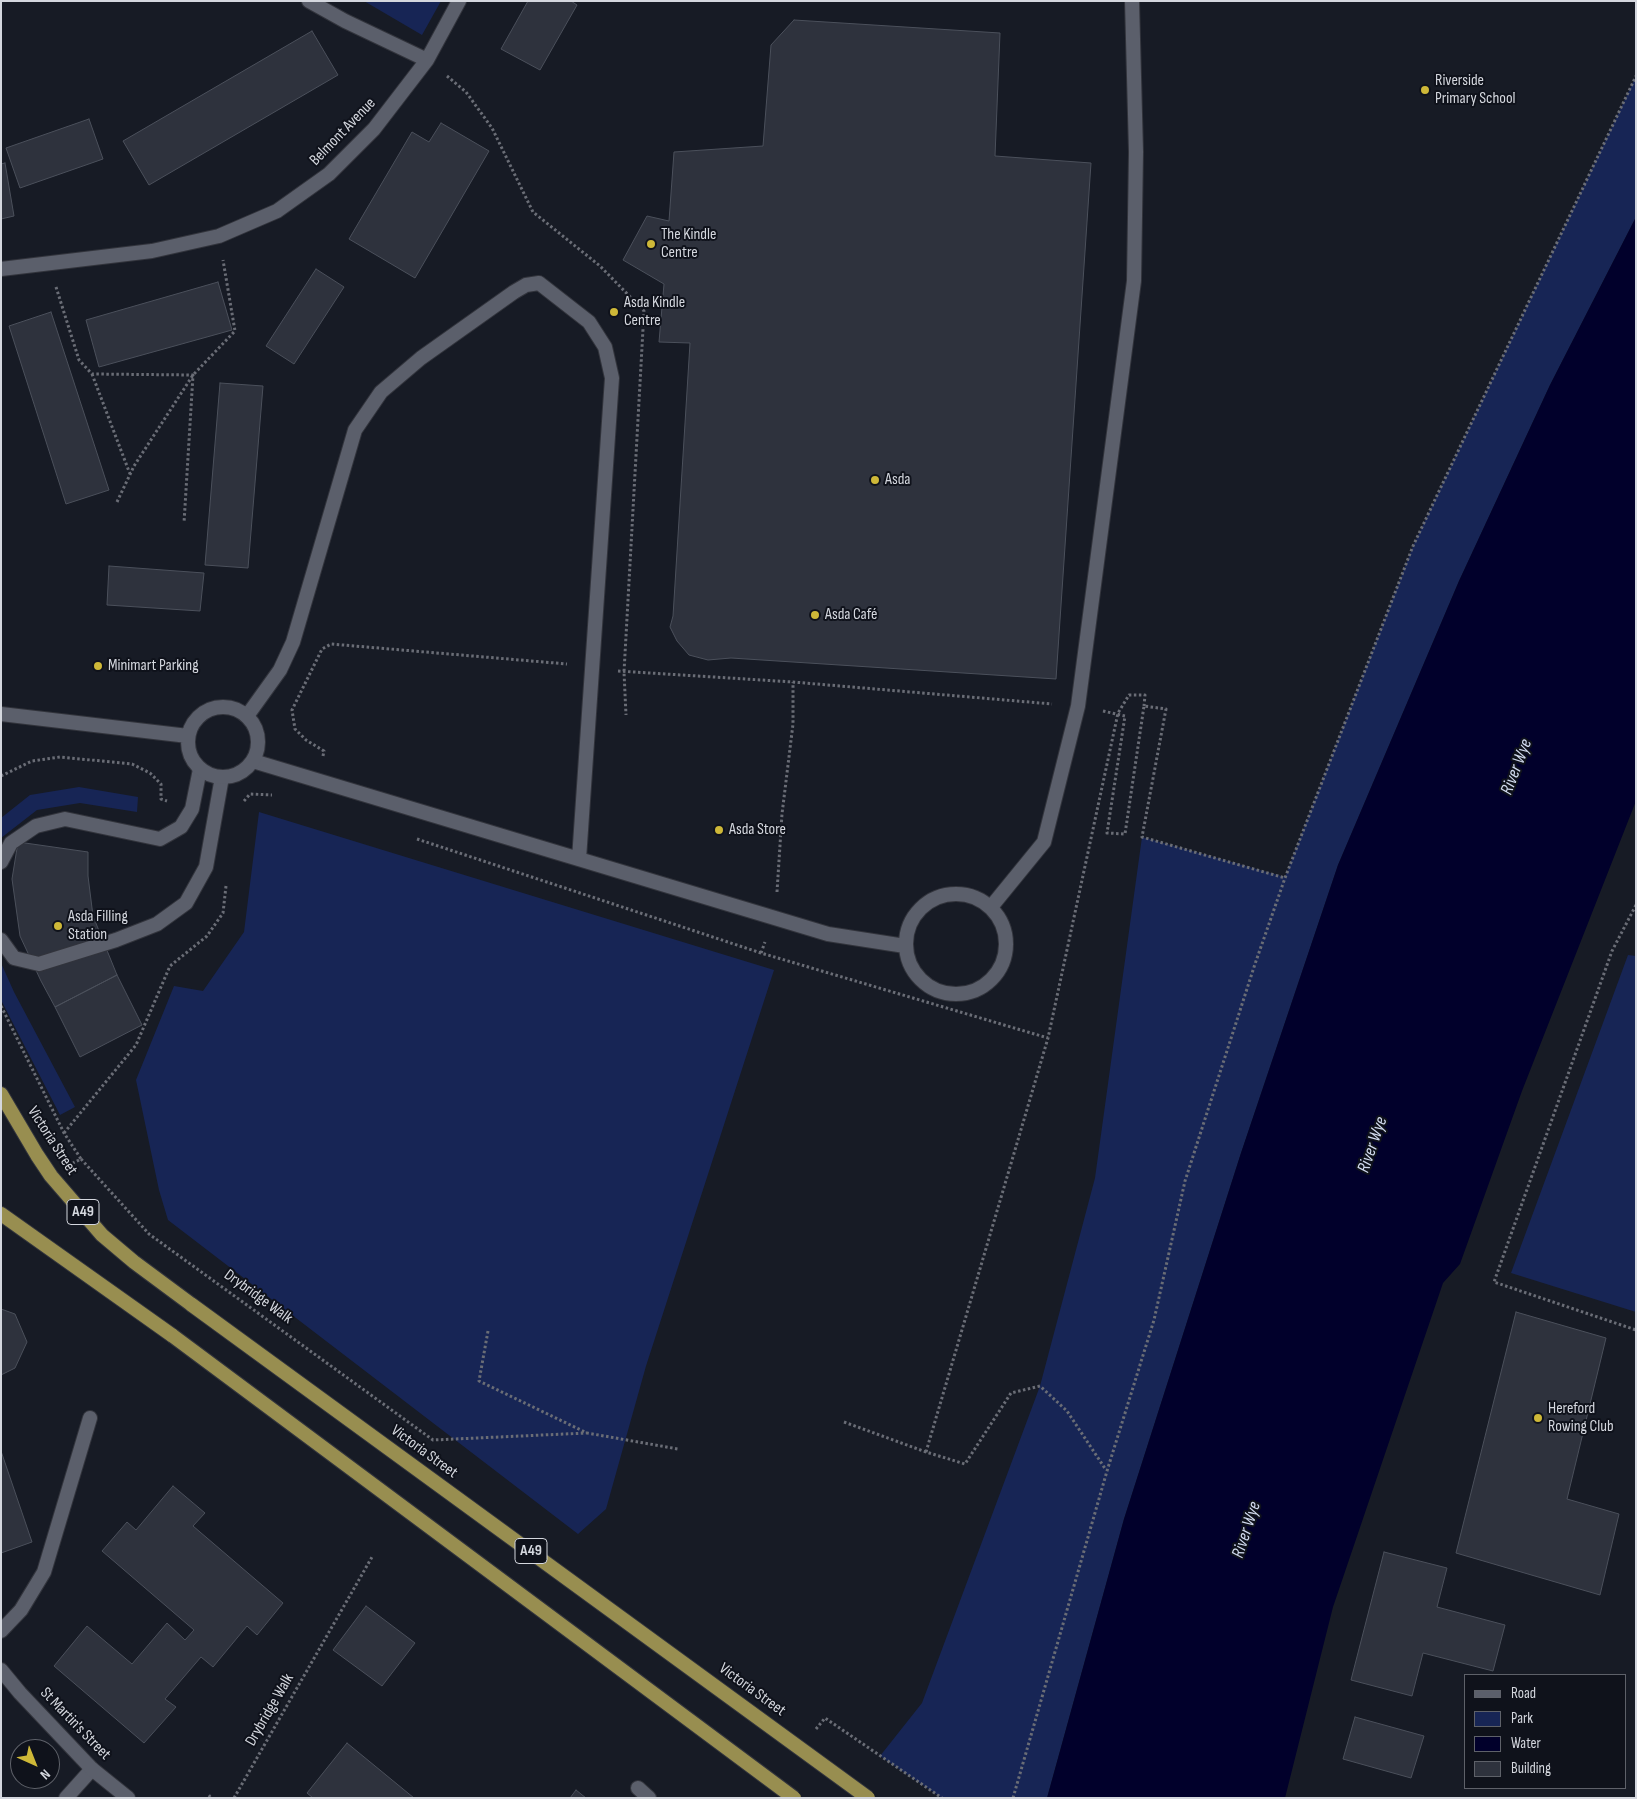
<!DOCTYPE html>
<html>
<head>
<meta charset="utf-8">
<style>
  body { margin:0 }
  #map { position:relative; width:1637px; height:1799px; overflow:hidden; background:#171b25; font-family:"Sofia Sans Condensed",sans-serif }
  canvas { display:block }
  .frame { position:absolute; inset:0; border:2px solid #d4d7de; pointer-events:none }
  .legend { position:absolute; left:1464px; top:1674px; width:162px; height:115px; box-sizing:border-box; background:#0f121b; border:1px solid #5e6169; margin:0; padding:6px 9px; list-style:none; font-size:15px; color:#d4d7de }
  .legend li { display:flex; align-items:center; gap:10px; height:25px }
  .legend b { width:25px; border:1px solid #5e6169 }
  .north { position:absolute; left:10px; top:1739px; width:50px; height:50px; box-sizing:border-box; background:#0f121b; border:1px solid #5e6169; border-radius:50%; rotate:136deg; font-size:14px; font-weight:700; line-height:20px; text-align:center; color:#d4d7de }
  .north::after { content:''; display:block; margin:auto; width:18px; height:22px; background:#ceb838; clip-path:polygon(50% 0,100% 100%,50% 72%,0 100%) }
</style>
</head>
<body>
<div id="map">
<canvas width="1637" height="1799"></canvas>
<div class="frame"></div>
<ul class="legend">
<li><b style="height:6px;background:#5b5f6b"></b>Road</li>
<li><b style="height:14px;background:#172555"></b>Park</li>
<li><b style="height:14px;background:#01002b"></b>Water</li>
<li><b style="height:14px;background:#2e323d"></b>Building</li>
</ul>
<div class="north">N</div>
</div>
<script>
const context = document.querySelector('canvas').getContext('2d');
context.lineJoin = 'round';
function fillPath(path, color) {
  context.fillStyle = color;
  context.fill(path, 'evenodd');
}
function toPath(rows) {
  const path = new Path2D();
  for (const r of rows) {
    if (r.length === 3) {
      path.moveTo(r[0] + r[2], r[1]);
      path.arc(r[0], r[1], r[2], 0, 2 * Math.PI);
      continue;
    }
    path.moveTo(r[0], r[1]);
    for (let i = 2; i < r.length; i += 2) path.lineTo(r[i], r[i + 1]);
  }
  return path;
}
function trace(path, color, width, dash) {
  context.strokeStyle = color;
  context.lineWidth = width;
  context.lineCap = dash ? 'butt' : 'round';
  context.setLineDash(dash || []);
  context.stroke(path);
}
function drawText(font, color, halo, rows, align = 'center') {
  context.font = font + ' "Sofia Sans Condensed",sans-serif';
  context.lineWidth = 4;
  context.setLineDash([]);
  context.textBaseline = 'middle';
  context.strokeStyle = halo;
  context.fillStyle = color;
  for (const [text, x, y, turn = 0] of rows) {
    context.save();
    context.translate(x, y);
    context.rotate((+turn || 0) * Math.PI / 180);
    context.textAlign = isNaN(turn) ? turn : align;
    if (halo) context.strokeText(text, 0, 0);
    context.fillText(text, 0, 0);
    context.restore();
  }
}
fillPath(toPath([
  [364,1,441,1,422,35],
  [1636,76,1636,217,1550,385,1459,581,1338,865,1241,1153,1124,1519,1047,1798,942,1798,880,1756,922,1703,1040,1386,1095,1178,1142,837,1285,877,1413,546],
  [79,787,138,797,137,812,80,803,37,810,1,838,1,818,30,795],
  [259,812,774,970,646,1366,606,1509,578,1534,168,1220,159,1190,136,1080,174,986,203,991,244,932],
  [1628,955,1636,956,1636,1312,1511,1273],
  [1,963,14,992,75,1107,60,1115,1,1000]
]), '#172555');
fillPath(toPath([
  [1636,217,1636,801,1522,1091,1460,1264,1443,1283,1333,1607,1285,1798,1047,1798,1124,1519,1241,1153,1338,865,1459,581,1550,385]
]), '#01002b');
const building = toPath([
  [528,1,571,1,577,5,540,70,501,49,528,1],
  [794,20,1000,33,995,156,1091,163,1056,679,731,658,708,660,689,655,677,641,670,627,673,616,690,343,659,342,664,284,623,260,647,216,669,221,674,152,763,146,771,45,794,20],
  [312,31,338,75,149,185,123,141,312,31],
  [89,119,103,159,20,188,6,148,89,119],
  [441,123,489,151,415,278,349,239,412,132,429,142,441,123],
  [5,163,14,216,1,219,1,164,5,163],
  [316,269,344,287,294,364,266,346,316,269],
  [218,282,232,330,99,367,86,320,218,282],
  [51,312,109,490,66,504,9,326,51,312],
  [220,383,263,386,248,568,205,565,220,383],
  [109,566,204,573,200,611,107,605,109,566],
  [18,842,88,852,88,876,93,916,117,975,55,1007,41,981,20,936,12,879,18,842],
  [117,975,142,1025,80,1057,55,1007,117,975],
  [1,1309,15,1314,27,1342,15,1368,1,1375,1,1309],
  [1516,1312,1606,1338,1567,1499,1619,1514,1600,1595,1456,1553,1516,1312],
  [1,1451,32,1542,1,1553,1,1451],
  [173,1486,205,1513,193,1526,283,1603,257,1635,247,1626,213,1667,201,1657,165,1699,176,1707,144,1743,54,1666,87,1626,132,1664,167,1623,185,1640,194,1630,102,1551,127,1522,136,1530,173,1486],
  [1384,1552,1447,1568,1437,1607,1505,1625,1493,1671,1423,1653,1412,1696,1351,1680,1384,1552],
  [366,1606,415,1643,382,1686,333,1650,366,1606],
  [1355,1717,1424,1736,1411,1778,1343,1759,1355,1717],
  [347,1743,414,1798,313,1798,307,1793,347,1743],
  [576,1790,586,1798,570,1798,576,1790]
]);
fillPath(building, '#2e323d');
trace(building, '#4b505b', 1);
const service = toPath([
  [247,716,280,670,293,642,355,430,381,392,421,358,514,292,526,285,539,283,589,322,605,347,612,378,579,859],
  [253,761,828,934,905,946],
  [1,862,11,843,36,826,65,819,160,839,181,827,192,809,200,769],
  [956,944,50],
  [991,907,1044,842,1078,706,1134,281,1136,152,1132,1],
  [1,940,14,958,39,964,116,940,157,924,186,903,206,867,222,777],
  [1,1631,21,1610,44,1572,90,1418],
  [638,1788,649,1798],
  [66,1798,92,1769]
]);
const minor = toPath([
  [309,1,345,21,427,60],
  [1,269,152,251,219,236,277,211,329,174,374,129,427,60,459,1],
  [223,742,35],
  [1,714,188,736],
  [1,1670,20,1693,92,1769,128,1798]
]);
const trunk = toPath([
  [1,1094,37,1155,51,1176,102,1235,134,1262,192,1305],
  [1,1214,173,1336]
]);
trace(service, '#32343c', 16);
trace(minor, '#32343c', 16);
trace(trunk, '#32343c', 16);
trace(toPath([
  [447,76,466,92,492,128,533,212,600,266,644,311,624,672,626,715],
  [56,287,79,360,92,374,193,375,184,523],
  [92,374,130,474],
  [117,502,134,466,193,375,235,331,223,260],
  [618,671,793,682,1052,704],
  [1103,711,1125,716,1107,833,1125,834,1144,706,1166,709,1142,837,1285,878],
  [323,756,324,751,306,740,295,729,292,710,322,649,331,644,567,664],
  [1,776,32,761,60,757,132,764,150,773,161,784,161,799,167,801],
  [244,801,250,794,272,795],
  [417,839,761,953,1048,1038],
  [777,892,782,814,793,724,793,682],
  [1636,905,1612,951,1494,1282,1636,1330],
  [761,953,765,942],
  [1,1006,64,1133,81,1159,73,1163],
  [64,1133,136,1045,170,966,207,936,223,913,226,886],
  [81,1159,149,1234,433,1440,587,1433],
  [488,1331,479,1381,587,1433,678,1449],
  [844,1422,926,1452,965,1464,1011,1393,1040,1386,1067,1411,1106,1470],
  [926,1452,1048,1038,1118,713,1129,695,1145,695,1144,706],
  [816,1729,825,1718,942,1798],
  [209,1798,210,1796,212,1798],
  [234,1798,372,1557],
  [1013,1798,1107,1471,1154,1320,1185,1181,1255,964,1285,878,1413,546,1636,76]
]), '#6a6d76', 3, [2.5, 2.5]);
trace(service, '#5b5f6b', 14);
trace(minor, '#5b5f6b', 14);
trace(trunk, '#988e50', 14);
const trunkBridge = toPath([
  [192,1305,868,1798],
  [173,1336,794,1798]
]);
trace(trunkBridge, '#32343c', 16, []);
trace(trunkBridge, '#988e50', 14);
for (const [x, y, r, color] of [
  [1425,90,5,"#ceb838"],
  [651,244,5,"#ceb838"],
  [614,312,5,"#ceb838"],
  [875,480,5,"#ceb838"],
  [815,615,5,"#ceb838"],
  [98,666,5,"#ceb838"],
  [719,830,5,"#ceb838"],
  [58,926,5,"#ceb838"],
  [1538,1418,5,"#ceb838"]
]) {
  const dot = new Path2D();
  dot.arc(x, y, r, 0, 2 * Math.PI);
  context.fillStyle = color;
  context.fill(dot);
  trace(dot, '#0f121b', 2);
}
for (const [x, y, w] of [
  [83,1212,32],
  [531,1551,32]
]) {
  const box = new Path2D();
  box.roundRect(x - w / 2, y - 12.5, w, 25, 4);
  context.fillStyle = '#0f121b';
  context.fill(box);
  trace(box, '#d4d7de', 1);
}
drawText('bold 15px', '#d4d7de', null, [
  ["A49",83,1212],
  ["A49",531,1551]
]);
drawText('16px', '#d4d7de', '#0f121b', [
  ["Riverside",1435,81],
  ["Primary School",1435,99],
  ["The Kindle",661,235],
  ["Centre",661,253],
  ["Asda Kindle",624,303],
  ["Centre",624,321],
  ["Asda",885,480],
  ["Asda Café",825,615],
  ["Minimart Parking",108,666],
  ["Asda Store",729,830],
  ["Asda Filling",68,917],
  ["Station",68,935],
  ["Hereford",1548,1409],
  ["Rowing Club",1548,1427]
], 'left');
drawText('16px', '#d4d7de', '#0f121b', [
  ["Belmont Avenue",343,132,-46],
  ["Victoria Street",52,1141,57],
  ["Drybridge Walk",258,1297,36],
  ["Victoria Street",424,1452,36],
  ["Victoria Street",752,1690,36],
  ["Drybridge Walk",270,1710,-60],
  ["St Martin's Street",75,1724,46]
]);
drawText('italic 18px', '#d1daee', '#0f121b', [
  ["River Wye",1517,767,-69],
  ["River Wye",1373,1145,-71],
  ["River Wye",1247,1530,-72]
]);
</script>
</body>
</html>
